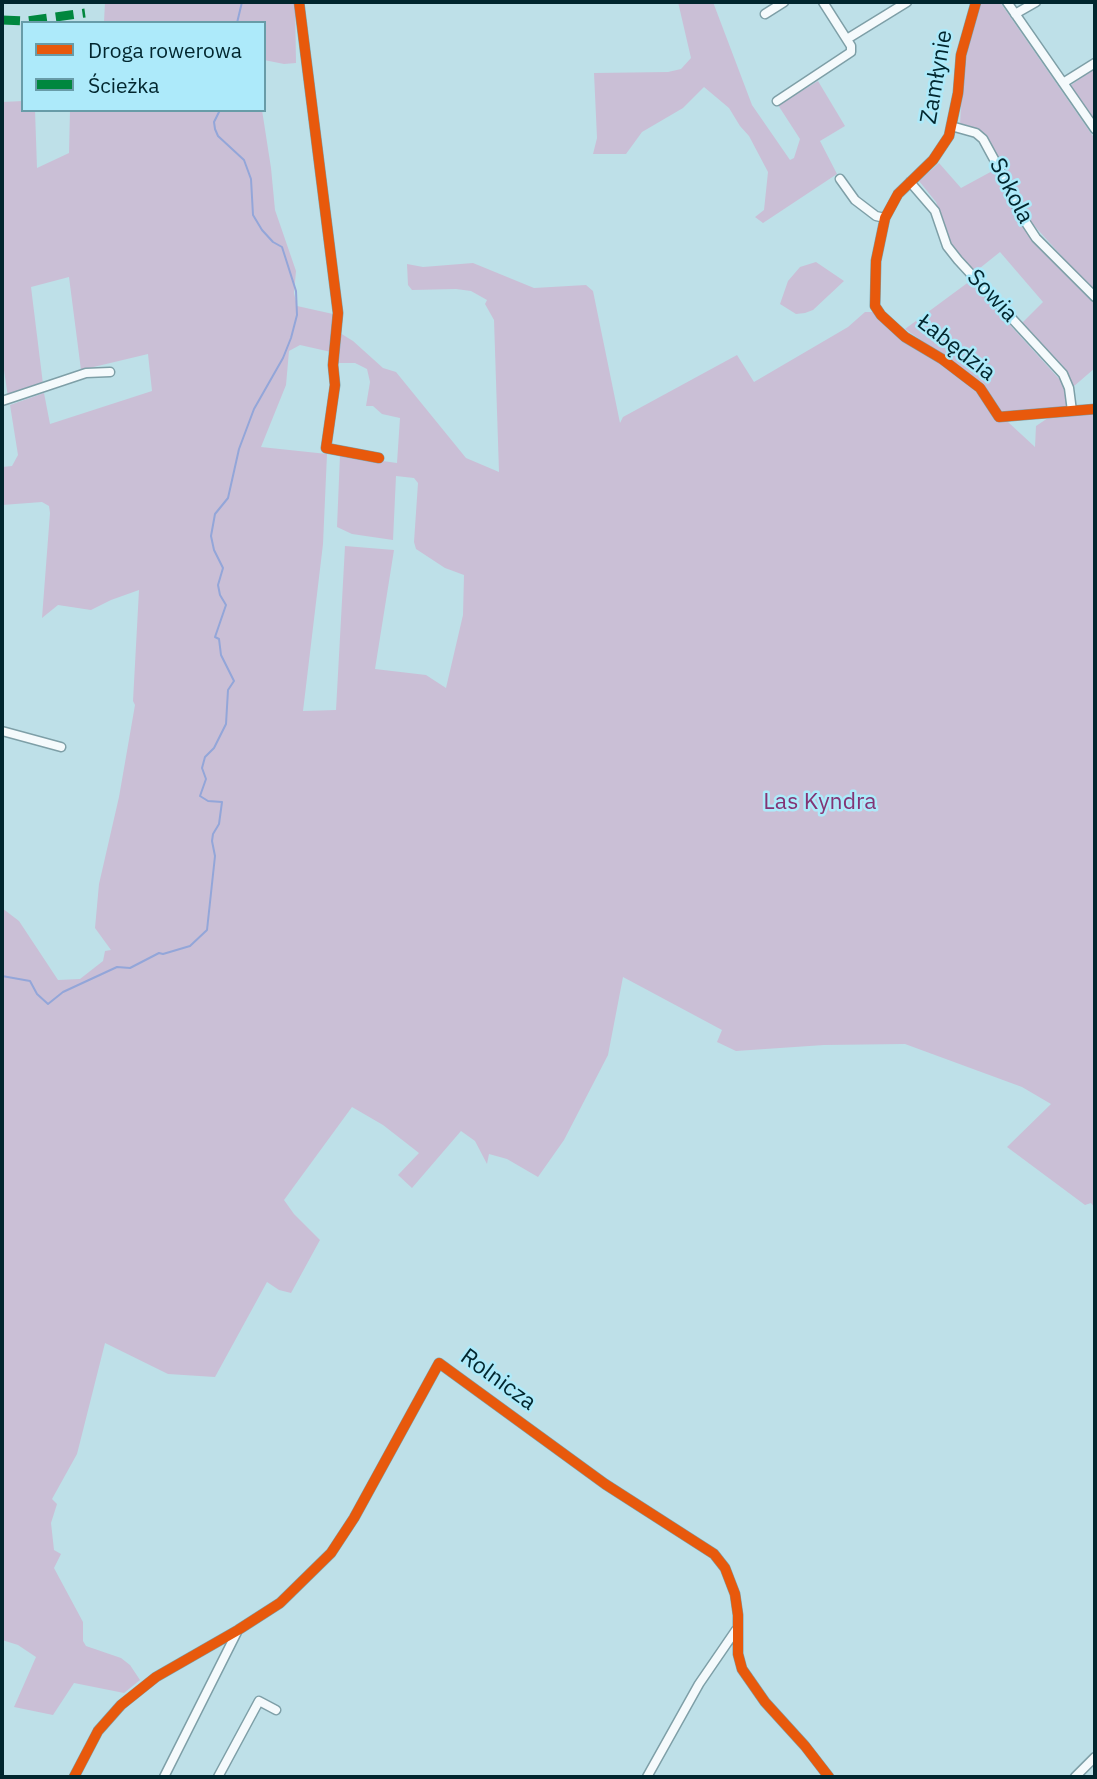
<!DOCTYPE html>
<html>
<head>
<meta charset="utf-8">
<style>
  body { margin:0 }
  #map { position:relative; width:1097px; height:1779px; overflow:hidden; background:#bee0e8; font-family:"IBM Plex Sans",sans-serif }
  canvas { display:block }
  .frame { position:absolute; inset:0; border:4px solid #01262e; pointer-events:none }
  .legend { position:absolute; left:21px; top:21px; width:245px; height:91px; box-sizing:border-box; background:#adeafa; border:2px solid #689ca8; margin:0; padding:9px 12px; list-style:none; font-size:21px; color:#01262e }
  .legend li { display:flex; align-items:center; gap:14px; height:35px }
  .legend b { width:35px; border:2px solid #689ca8 }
</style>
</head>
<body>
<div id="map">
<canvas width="1097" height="1779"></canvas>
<div class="frame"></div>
<ul class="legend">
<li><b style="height:9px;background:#e8590c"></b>Droga rowerowa</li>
<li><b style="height:9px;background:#00873e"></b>Ścieżka</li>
</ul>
</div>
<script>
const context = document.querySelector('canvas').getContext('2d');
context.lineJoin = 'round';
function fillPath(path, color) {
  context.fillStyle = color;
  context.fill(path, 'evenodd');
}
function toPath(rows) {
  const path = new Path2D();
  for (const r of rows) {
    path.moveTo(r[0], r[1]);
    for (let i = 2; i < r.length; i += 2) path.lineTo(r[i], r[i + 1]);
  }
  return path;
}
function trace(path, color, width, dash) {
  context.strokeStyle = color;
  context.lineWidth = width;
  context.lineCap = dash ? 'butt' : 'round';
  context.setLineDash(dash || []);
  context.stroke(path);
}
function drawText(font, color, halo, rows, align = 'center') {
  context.font = font + ' "IBM Plex Sans",sans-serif';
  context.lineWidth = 5;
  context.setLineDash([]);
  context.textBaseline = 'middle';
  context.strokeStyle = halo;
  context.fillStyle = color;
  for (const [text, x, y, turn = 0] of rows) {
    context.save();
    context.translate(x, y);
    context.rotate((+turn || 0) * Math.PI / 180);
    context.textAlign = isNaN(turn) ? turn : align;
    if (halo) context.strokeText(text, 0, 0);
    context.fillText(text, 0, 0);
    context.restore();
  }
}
fillPath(toPath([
  [105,2,295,2,296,63,284,64,264,60,264,23,73,23,104,22],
  [678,2,713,2,752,105,790,160,794,158,800,139,778,105,818,81,845,126,820,141,837,174,763,223,755,217,764,210,768,172,749,136,740,126,729,108,704,87,683,108,642,132,626,154,593,154,597,138,594,73,668,72,681,69,691,58],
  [981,2,1000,2,1095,139,1095,293,1030,221,981,131,960,124,963,70,969,36],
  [1095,68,1095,124,1072,90,1071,85],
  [23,101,23,110,35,110,37,168,69,153,70,110,262,110,271,168,275,210,296,271,294,293,297,306,333,314,340,333,353,341,383,368,396,372,466,458,499,472,494,320,485,304,487,300,471,291,456,289,412,290,408,285,407,264,423,267,473,263,534,288,586,285,593,291,620,423,623,417,737,355,754,382,848,327,865,312,876,312,960,374,1003,422,1008,422,1035,447,1036,426,1051,416,1095,413,1095,1208,1091,1203,1085,1205,1007,1147,1051,1104,1022,1087,905,1044,824,1045,736,1051,717,1042,722,1030,623,977,608,1055,564,1140,538,1177,507,1159,489,1154,487,1164,475,1141,461,1131,412,1188,398,1175,419,1153,383,1125,352,1107,284,1200,294,1214,320,1240,291,1293,279,1290,267,1282,215,1377,168,1374,105,1343,77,1454,52,1499,57,1504,51,1523,54,1550,61,1554,54,1568,83,1622,83,1641,86,1646,121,1658,130,1665,140,1680,124,1693,74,1683,53,1715,14,1707,36,1657,18,1645,2,1640,2,908,19,921,58,980,80,979,103,961,105,951,111,950,95,928,99,884,119,797,135,705,133,701,139,590,111,600,91,610,58,605,42,618,50,513,49,506,42,502,2,505,2,467,12,466,18,455,10,405,44,393,50,424,152,391,148,354,81,370,69,277,31,287,43,384,8,397,2,357,2,102],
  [300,345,331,352,335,363,355,363,367,369,370,382,366,406,373,406,382,414,400,418,397,463,340,455,337,527,352,534,393,540,396,476,414,478,418,483,414,542,416,549,445,568,464,575,463,615,446,688,426,675,375,669,394,550,345,546,336,710,303,711,323,544,327,454,261,447,286,385,289,351],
  [939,163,961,188,996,169,1015,213,1033,241,1095,304,1095,368,1073,387,1063,366,1022,323,1043,302,1000,252,975,272,952,247,936,202,919,181],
  [816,262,844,281,813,310,805,313,796,314,780,304,788,281,800,267],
  [970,281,1062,382,1070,396,1068,407,1000,412,984,384,905,329]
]), '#cabfd6');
trace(toPath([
  [237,23,242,2],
  [2,976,30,981,37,994,48,1004,63,992,117,967,130,968,159,953,163,954,190,946,207,930,215,856,212,841,213,834,219,824,222,802,208,801,200,796,206,779,202,768,205,757,214,748,226,724,228,690,234,681,221,655,219,639,215,637,226,605,220,595,218,585,223,568,214,550,211,536,215,514,228,498,239,449,254,409,283,358,291,338,297,315,296,291,282,247,273,242,262,230,253,215,251,179,244,160,218,136,215,129,214,122,220,110]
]), '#93a6d9', 2);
const street = toPath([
  [299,2,338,313,333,365,335,385,326,448,379,458],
  [976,2,961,55,958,93,949,136,933,160,898,194,885,218,876,261,875,306,881,315,905,337,942,359,980,388,999,417,1095,409],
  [1007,2,1095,129],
  [765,14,784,2],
  [1015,14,1036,2],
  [847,39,907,2],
  [1063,83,1095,63],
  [777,101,851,52,851,46,823,2],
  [951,126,976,133,983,139,1008,185,1019,212,1036,238,1095,297],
  [840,179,855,200,876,216,885,218],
  [910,182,935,211,947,246,958,260,1063,374,1069,388,1072,411],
  [2,401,86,373,110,372],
  [2,731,61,747],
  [74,1777,98,1731,121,1705,156,1677,238,1630,280,1603,331,1553,354,1518,439,1363,605,1484,714,1554,725,1568,735,1594,738,1615,738,1654,742,1669,765,1702,805,1746,829,1777],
  [164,1777,238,1630],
  [218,1777,259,1701,276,1710],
  [647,1777,699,1684,736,1630],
  [1075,1777,1095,1757]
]);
trace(street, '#7e9fa7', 11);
trace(street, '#f5fafc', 8);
trace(toPath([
  [2,20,27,21,85,13]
]), '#00873e', 9, [18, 9]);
trace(toPath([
  [299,2,338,313,333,365,335,385,326,448,379,458],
  [976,2,961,55,958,93,949,136,933,160,898,194,885,218,876,261,875,306,881,315,905,337,942,359,980,388,999,417,1095,409],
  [74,1777,98,1731,121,1705,156,1677,238,1630,280,1603,331,1553,354,1518,439,1363,605,1484,714,1554,725,1568,735,1594,738,1615,738,1654,742,1669,765,1702,805,1746,829,1777]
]), '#e8590c', 10);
drawText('23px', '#01262e', '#adeafa', [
  ["Zamłynie",937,77,-80],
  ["Sokola",1011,191,63],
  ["Sowia",992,296,47],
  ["Łabędzia",956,348,38],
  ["Rolnicza",498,1380,36]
]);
drawText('23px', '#833474', '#adeafa', [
  ["Las Kyndra",820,802]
]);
</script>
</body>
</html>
